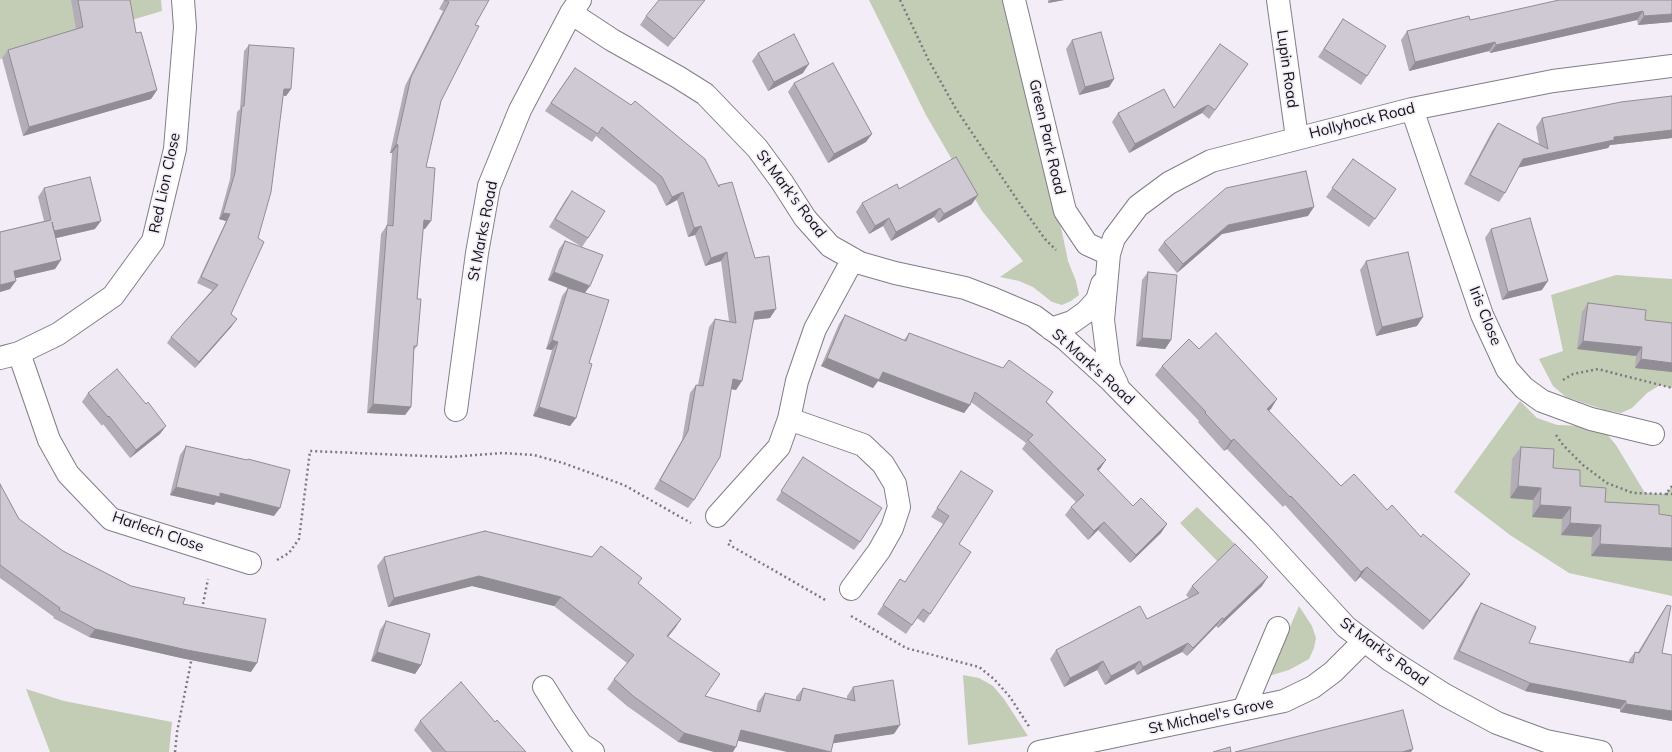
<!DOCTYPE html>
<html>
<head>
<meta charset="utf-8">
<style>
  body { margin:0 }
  canvas { display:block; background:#f3edf8 }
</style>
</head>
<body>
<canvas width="1672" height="752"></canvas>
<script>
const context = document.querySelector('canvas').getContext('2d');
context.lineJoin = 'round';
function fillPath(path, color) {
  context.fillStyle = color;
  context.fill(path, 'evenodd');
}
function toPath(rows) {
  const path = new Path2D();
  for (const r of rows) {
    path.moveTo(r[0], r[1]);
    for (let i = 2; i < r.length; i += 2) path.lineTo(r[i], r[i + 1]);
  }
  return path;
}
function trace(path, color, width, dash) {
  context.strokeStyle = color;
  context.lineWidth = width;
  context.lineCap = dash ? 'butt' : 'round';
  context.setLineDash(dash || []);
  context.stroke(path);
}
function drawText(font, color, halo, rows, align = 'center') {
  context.font = font + ' Mulish,sans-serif';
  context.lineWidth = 3.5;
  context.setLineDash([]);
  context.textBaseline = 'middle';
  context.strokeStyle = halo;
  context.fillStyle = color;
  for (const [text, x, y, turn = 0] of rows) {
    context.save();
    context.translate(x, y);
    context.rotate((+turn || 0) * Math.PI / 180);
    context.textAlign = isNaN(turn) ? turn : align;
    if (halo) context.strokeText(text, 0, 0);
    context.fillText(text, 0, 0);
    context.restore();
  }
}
fillPath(toPath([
  [0,0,161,0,162,11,0,59],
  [869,0,1005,0,1062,232,1068,261,1076,281,1079,295,1071,301,1062,305,1052,302,1033,287,1019,281,1000,277,1023,261,982,211,926,115],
  [1616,275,1672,279,1672,388,1660,385,1647,393,1632,408,1621,413,1605,410,1566,397,1553,386,1539,359,1563,351,1551,295],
  [1520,401,1537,418,1557,425,1583,426,1606,433,1616,445,1645,493,1666,494,1672,486,1672,596,1569,573,1510,535,1454,492],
  [1197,507,1236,545,1219,563,1180,523],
  [1299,606,1312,626,1316,638,1314,648,1309,659,1289,670,1269,676],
  [963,675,979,678,993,686,1004,699,1028,736,968,745],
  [26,689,64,701,172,722,169,752,50,752]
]), '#c3ccb4');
const minor = toPath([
  [1014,0,1065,211,1087,244,1109,254],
  [1278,0,1297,138],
  [571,13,612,40,678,77,705,94,757,148,782,182,805,218,830,246,860,263,895,273,965,288,994,299,1034,316,1065,339,1111,381,1172,443,1260,533,1346,627,1390,660,1445,695,1497,723,1546,741,1601,752],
  [1412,109,1482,315,1507,369,1524,388,1542,401,1591,419,1653,434],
  [1051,329,1072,322,1086,312,1097,300,1102,284],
  [19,353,49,440,68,474,111,519,250,563],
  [0,358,19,353,58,334,113,296,153,241,175,149,185,27,183,0],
  [1117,384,1109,367,1103,320,1109,254,1114,238,1138,206,1169,183,1211,161,1412,109,1553,81,1672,66],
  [456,410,477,253,489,186,520,110,571,13,580,0],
  [789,419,863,445,883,464,895,484,899,507,892,528,879,551,851,589],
  [717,516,779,447,789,419,797,381,815,329,853,259],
  [544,687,564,719,581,744,593,752],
  [1244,709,1278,628],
  [1039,752,1284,701,1313,687,1333,672,1364,641]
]);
trace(minor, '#827d86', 24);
trace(toPath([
  [900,0,928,59,956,109,1022,207,1045,239,1056,250],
  [1563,380,1573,374,1598,369,1672,388],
  [1556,435,1563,445,1583,465,1607,483,1633,493,1666,494],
  [1672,486,1666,494,1672,494],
  [731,540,728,544,827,601],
  [277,560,289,553,299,539,310,451,450,457,502,453,534,455,563,463,624,485,691,523],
  [202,609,208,579],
  [851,616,906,648,979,667,994,679,1010,697,1030,728],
  [175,752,177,732,192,657]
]), '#7d7981', 2.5, [2, 3]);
trace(minor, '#fff', 22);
fillPath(toPath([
  [71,0,130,0,136,33,157,90,151,99,23,136,2,58,8,50,76,29],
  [444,0,489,0,475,25,441,101,426,167,425,229,423,229,417,299,417,346,414,350,411,407,405,415,367,413,381,234,387,225,392,153,390,153,405,86,443,11,439,9],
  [705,0,668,47,640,25,646,16],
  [1048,0,1064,0,1048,3],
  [1672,0,1672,22,1638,25,1637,20,1490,53,1489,51,1409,71,1401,40,1407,31,1470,20],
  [1343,19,1367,76,1361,85,1318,57],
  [1072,40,1114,79,1109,87,1079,95,1066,49],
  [249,45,291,89,286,96,283,95,231,314,232,326,195,368,167,343,171,337,212,290,197,283,226,221,219,219,230,179,237,112,240,109,244,51],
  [758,53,803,73,768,91,752,61],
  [1248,64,1209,119,1202,113,1129,153,1112,122,1118,113,1174,108],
  [569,76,718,185,719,185,770,318,754,320,736,390,731,389,694,500,688,508,654,489,682,440,690,393,696,385,698,385,709,327,715,319,729,321,721,261,705,266,695,235,688,237,677,200,666,206,656,185,596,136,592,142,545,111],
  [794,83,866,142,828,163,788,92],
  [1672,96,1672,138,1610,145,1608,148,1519,167,1505,193,1499,202,1464,184,1492,131,1498,123,1539,144,1536,127,1542,118],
  [1353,159,1396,189,1369,227,1326,197],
  [44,188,95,229,56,238,61,260,55,269,16,278,10,289,0,292,0,232,44,221,38,197],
  [899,189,972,204,938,223,934,217,891,241,883,226,869,234,856,212,862,203],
  [572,191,588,238,582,247,549,227,566,199],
  [1308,216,1222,234,1177,273,1158,250,1164,242],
  [1491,229,1542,290,1502,300,1485,238],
  [565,241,586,293,589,363,576,418,570,426,533,416,552,350,546,349,562,296,568,288,548,280,559,249],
  [1366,261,1417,326,1376,336,1360,270],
  [1148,272,1171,340,1165,349,1136,346,1142,280],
  [1588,303,1645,320,1672,323,1672,372,1635,368,1636,356,1577,349,1582,312],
  [845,315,904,340,909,333,1047,402,1106,460,1098,470,1133,506,1161,533,1130,563,1098,530,1088,540,1065,515,1071,507,1076,502,1022,449,1026,443,971,402,970,405,964,413,878,381,873,388,821,366,839,324],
  [1199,349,1271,409,1268,411,1341,486,1387,510,1463,584,1423,630,1360,577,1355,582,1285,505,1283,507,1227,449,1224,451,1198,422,1199,421,1155,375,1162,366],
  [88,393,160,434,130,458,103,424,102,426,82,402],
  [186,446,247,460,248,459,274,516,216,502,214,505,170,495,180,455],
  [1521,447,1605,502,1659,505,1591,556,1592,537,1561,535,1562,519,1532,517,1533,500,1510,498,1512,459],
  [803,457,860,542,854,550,776,500],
  [961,471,959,544,930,614,924,623,917,618,906,634,877,614,900,579,905,582,943,524,931,517],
  [0,484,19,519,63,551,131,586,183,604,251,672,181,658,89,637,53,618,54,617,0,578],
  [384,557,642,578,638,583,681,619,675,628,668,637,705,696,756,711,758,702,765,693,796,700,796,697,803,688,847,699,847,696,853,687,894,734,738,740,678,742,627,706,607,689,614,679,627,663,554,606,472,586,388,607,377,566],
  [1192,586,1262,586,1218,628,1216,626,1187,656,1182,652,1137,675,1134,669,1105,685,1097,670,1064,687,1050,659,1056,650,1147,619,1189,598,1186,595],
  [1481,603,1529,643,1629,662,1629,660,1635,652,1638,652,1661,614,1667,605,1662,653,1672,655,1672,721,1620,712,1620,709,1525,691,1453,659,1475,612],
  [386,621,421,665,415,674,371,661,380,630],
  [420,721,495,722,526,752,432,752,414,730]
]), '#b2adb6');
fillPath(toPath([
  [1051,0,1064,0,1048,3],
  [1643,11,1637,20,1490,53,1496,45],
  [1672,14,1672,22,1638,25,1644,16],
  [1495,42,1489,51,1409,71,1415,62],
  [809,64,803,73,768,91,774,82],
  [1114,79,1109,87,1079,95,1085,87],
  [284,89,291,89,286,96,280,95],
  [157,90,151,99,23,136,29,127],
  [1208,105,1202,113,1129,153,1135,144],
  [1672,130,1672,138,1610,145,1608,148,1517,168,1523,159,1614,137],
  [872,134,866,142,828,163,834,154],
  [396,144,398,145,392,153,390,153],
  [683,192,677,200,666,206,672,197],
  [978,195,972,204,938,223,944,214],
  [1314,207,1308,216,1222,234,1177,273,1183,264,1228,225],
  [940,208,934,217,891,241,896,232],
  [223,213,230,214,226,221,219,219],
  [889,218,883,226,869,234,875,226],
  [424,220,431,221,425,229,418,229],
  [101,221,95,229,48,240,54,231],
  [701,226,695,235,688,237,694,228],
  [727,252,721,261,705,266,711,258],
  [61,260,55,269,8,280,14,271],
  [554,272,590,286,584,294,548,280],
  [16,281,10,289,0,292,0,285],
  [1548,281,1542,290,1502,300,1508,292],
  [776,309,770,318,749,320,755,312],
  [1423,317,1417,326,1376,336,1382,327],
  [237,319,232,326,195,368,199,362],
  [1142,338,1171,340,1165,349,1136,346],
  [552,340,558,342,552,350,546,349],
  [1583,341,1642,347,1636,356,1577,349],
  [827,358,883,372,970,405,964,413,878,381,873,388,821,366],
  [1641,359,1672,363,1672,372,1635,368],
  [733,379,742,381,736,390,727,388],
  [1277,399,1271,409,1260,419,1267,409],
  [373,404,411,407,405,415,367,413],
  [539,407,576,418,570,426,533,416],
  [166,426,160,434,130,458,136,450],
  [1234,439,1227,449,1224,451,1231,441],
  [1106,460,1100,469,1091,477,1097,469],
  [1518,486,1541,488,1533,500,1510,498],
  [176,487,220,493,280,508,274,516,216,502,214,505,170,495],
  [1540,505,1571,507,1562,519,1532,517],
  [1104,522,1098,530,1088,540,1094,531],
  [1570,523,1601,525,1592,537,1561,535],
  [1167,524,1161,533,1130,563,1136,555],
  [1600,544,1672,548,1672,561,1591,556],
  [1367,567,1360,577,1355,582,1361,572],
  [1470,574,1463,584,1423,630,1430,621],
  [479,576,561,597,554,606,472,586,388,607,394,598],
  [1268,577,1262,586,1218,628,1224,619],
  [1222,618,1216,626,1187,656,1193,648],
  [681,619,675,628,660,646,667,636],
  [95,629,257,663,251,672,181,658,89,637],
  [1188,643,1182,652,1137,675,1143,667],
  [377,652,421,665,415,674,371,661],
  [1103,661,1097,670,1064,687,1070,678],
  [1140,661,1134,669,1105,685,1111,676],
  [1530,683,1626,701,1620,709,1525,691],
  [1626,704,1672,711,1672,721,1620,712],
  [900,725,894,734,829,744,835,735],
  [741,730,831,752,787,752,735,740],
  [684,733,736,747,733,752,714,752,678,742],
  [1413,749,1411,752,1402,752]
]), '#918d94');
const building = toPath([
  [78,0,130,0,136,33,141,32,157,90,29,127,8,50,83,27,78,0],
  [445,0,489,0,475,25,479,26,441,101,426,167,435,168,431,221,424,220,417,299,421,299,417,346,414,346,411,407,373,404,387,225,393,226,398,145,396,144,411,77,449,2,445,0],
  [659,0,705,0,674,39,646,16,659,0],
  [1559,0,1672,0,1672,14,1644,16,1643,11,1496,45,1495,42,1415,62,1407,31,1469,16,1470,20,1559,0],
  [1343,19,1386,46,1367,76,1324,49,1343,19],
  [1101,32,1114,79,1085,87,1072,40,1101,32],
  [794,34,809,64,774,82,758,53,794,34],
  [1220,44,1248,64,1215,110,1208,105,1135,144,1118,113,1164,89,1174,108,1220,44],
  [249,45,294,48,291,89,284,89,271,192,258,238,264,242,231,314,237,319,199,362,171,337,218,285,201,277,230,214,223,213,235,173,242,106,244,106,249,45],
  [833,63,872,134,834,154,794,83,833,63],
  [575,68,631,105,635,101,705,159,719,187,719,185,732,182,755,258,769,256,776,309,755,312,742,381,733,379,720,457,694,500,660,480,688,431,696,385,703,386,715,319,736,323,727,252,711,258,701,226,694,228,683,192,672,197,662,177,602,127,598,134,551,103,575,68],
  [1672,96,1672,130,1614,137,1614,140,1523,159,1505,193,1470,175,1498,123,1548,149,1542,118,1621,102,1672,96],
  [956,157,978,195,944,214,940,208,896,232,889,218,875,226,862,203,897,184,899,189,956,157],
  [1353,159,1396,189,1375,219,1332,188,1353,159],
  [1306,171,1314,207,1228,225,1183,264,1164,242,1226,188,1306,171],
  [90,177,101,221,54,231,52,222,61,260,14,271,16,281,0,285,0,232,51,220,44,188,90,177],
  [572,191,605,211,588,238,555,219,572,191],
  [1530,218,1548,281,1508,292,1491,229,1530,218],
  [565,241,603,255,590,286,554,272,565,241],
  [1408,252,1423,317,1382,327,1366,261,1408,252],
  [1148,272,1177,275,1171,340,1142,338,1148,272],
  [568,288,609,300,589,363,592,364,576,418,539,407,558,342,552,340,568,288],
  [1588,303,1646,310,1645,320,1672,323,1672,363,1641,359,1642,347,1583,341,1588,303],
  [845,315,906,341,909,333,1003,368,1009,360,1053,392,1046,402,1106,460,1097,469,1133,506,1141,498,1167,524,1136,555,1104,522,1094,531,1071,507,1084,495,1028,440,1033,435,975,392,970,405,883,372,879,380,827,358,845,315],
  [1216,333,1277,399,1267,409,1341,486,1354,474,1387,510,1392,505,1421,537,1423,534,1470,574,1430,621,1367,567,1361,572,1291,496,1290,497,1234,439,1231,441,1205,413,1206,412,1162,366,1189,339,1199,349,1216,333],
  [117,369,146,404,148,402,166,426,136,450,109,416,108,417,88,393,117,369],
  [186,446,247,460,248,459,290,470,280,508,220,493,220,497,176,487,186,446],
  [1521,447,1554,449,1553,468,1580,470,1580,486,1606,488,1605,502,1659,505,1659,514,1672,516,1672,548,1600,544,1601,525,1570,523,1571,507,1540,505,1541,488,1518,486,1521,447],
  [803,457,882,508,860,542,781,491,803,457],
  [961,471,993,491,959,544,971,552,930,614,923,609,912,625,883,605,900,579,905,582,949,516,937,508,961,471],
  [0,484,19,519,63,551,131,586,185,598,183,604,266,619,257,663,187,650,95,629,59,610,60,608,0,565,0,484],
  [485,531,592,557,601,546,642,578,638,583,681,619,667,636,720,674,705,696,760,712,765,693,800,701,803,688,855,701,853,687,893,680,900,725,835,735,831,752,741,730,736,747,684,733,633,696,614,679,634,655,561,597,479,576,394,598,384,557,485,531],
  [1235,544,1268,577,1224,619,1222,618,1193,648,1188,643,1143,667,1140,661,1111,676,1103,661,1070,678,1056,650,1140,606,1147,619,1199,593,1192,586,1235,544],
  [1481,603,1536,627,1529,643,1633,663,1635,652,1639,653,1667,605,1671,606,1662,653,1672,655,1672,711,1626,704,1626,701,1530,683,1459,651,1481,603],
  [386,621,430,634,421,665,377,652,386,621],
  [461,682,495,722,497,720,526,752,446,752,420,721,461,682],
  [1403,710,1413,749,1402,752,1235,752,1403,710],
  [1230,747,1231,752,1213,752,1230,747]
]);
fillPath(building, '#cfc9d4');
trace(building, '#918d94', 1);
drawText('15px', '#121014', '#f3edf8', [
  ["Lupin Road",1287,69,82],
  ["Hollyhock Road",1362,121,-14],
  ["Green Park Road",1047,137,77],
  ["Red Lion Close",165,183,-78],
  ["St Mark's Road",791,194,53],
  ["St Marks Road",483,231,-79],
  ["Iris Close",1485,316,68],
  ["St Mark's Road",1093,367,42],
  ["Harlech Close",158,532,19],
  ["St Mark's Road",1384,652,36],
  ["St Michael's Grove",1211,716,-12]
]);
</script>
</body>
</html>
